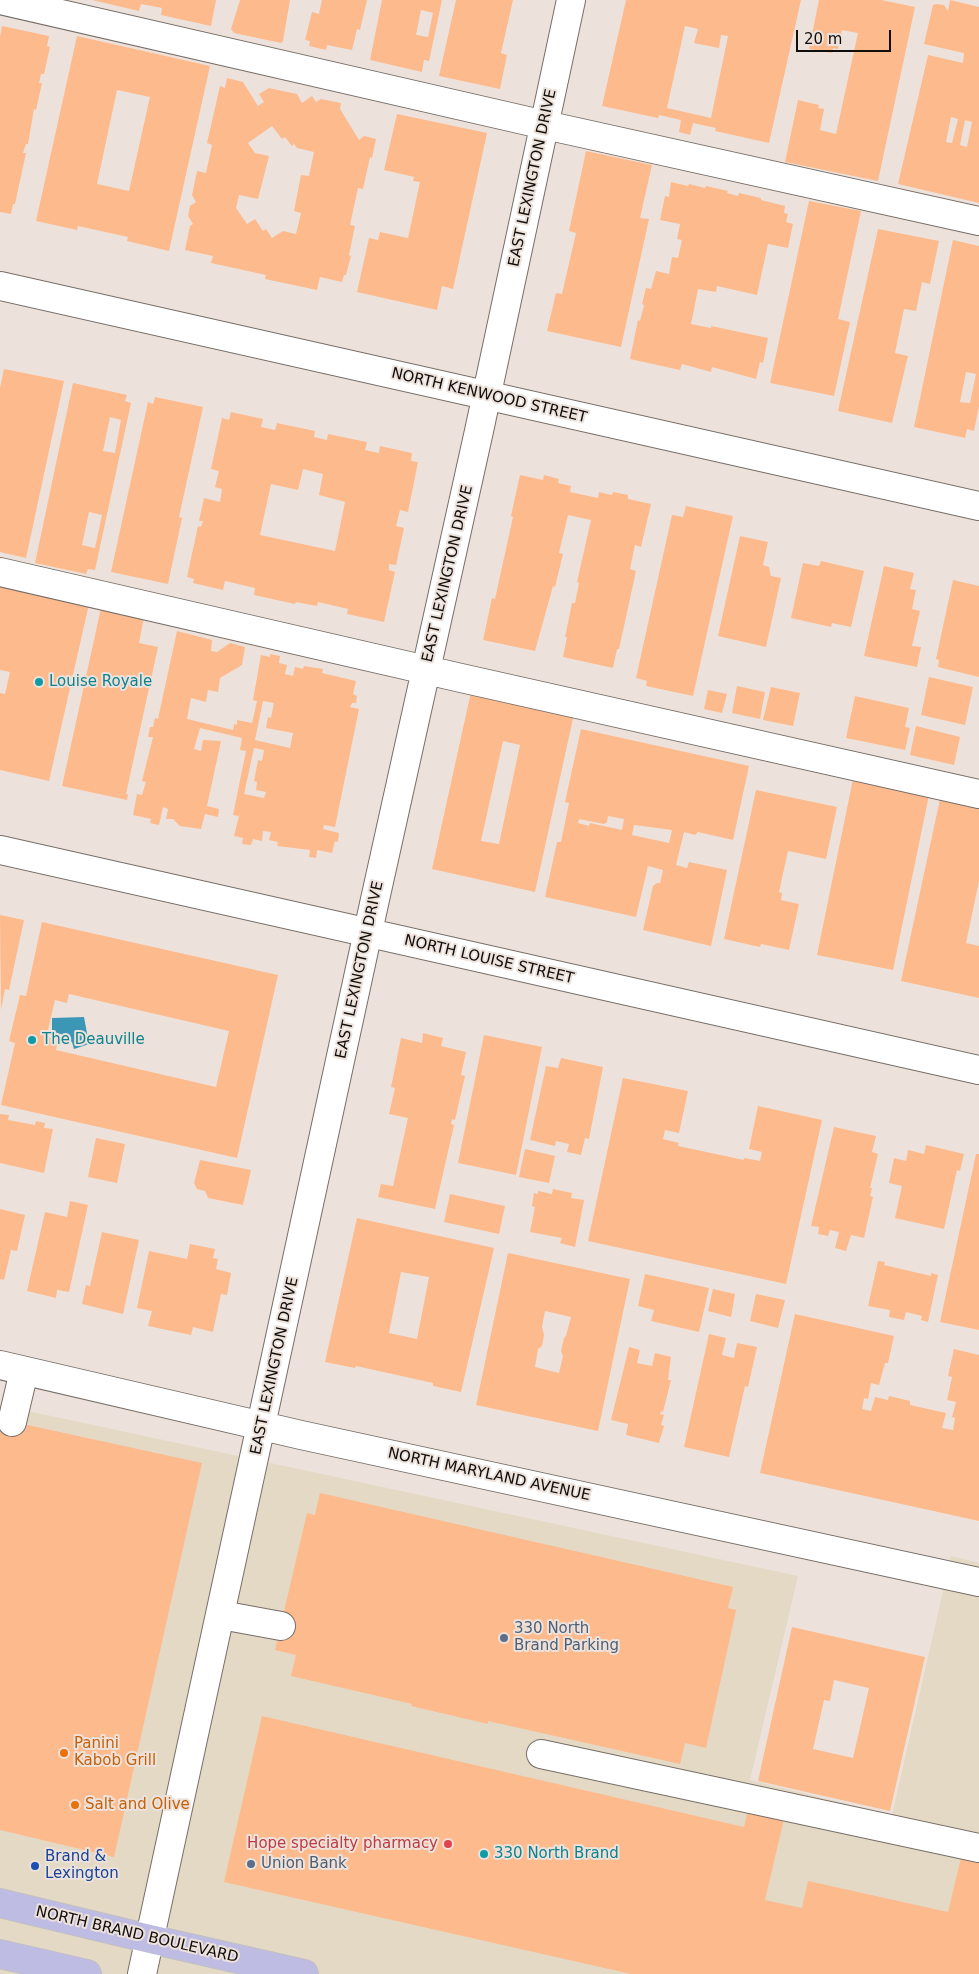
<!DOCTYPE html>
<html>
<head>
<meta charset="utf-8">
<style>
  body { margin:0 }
  #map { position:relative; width:979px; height:1974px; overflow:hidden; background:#ede2db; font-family:"DejaVu Sans",sans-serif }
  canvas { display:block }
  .scale { position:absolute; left:796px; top:30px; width:95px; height:22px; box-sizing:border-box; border:2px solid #100d0b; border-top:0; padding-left:6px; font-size:15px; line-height:18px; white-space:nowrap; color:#100d0b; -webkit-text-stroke:4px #ede2db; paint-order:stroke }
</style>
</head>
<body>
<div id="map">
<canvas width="979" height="1974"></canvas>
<div class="scale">20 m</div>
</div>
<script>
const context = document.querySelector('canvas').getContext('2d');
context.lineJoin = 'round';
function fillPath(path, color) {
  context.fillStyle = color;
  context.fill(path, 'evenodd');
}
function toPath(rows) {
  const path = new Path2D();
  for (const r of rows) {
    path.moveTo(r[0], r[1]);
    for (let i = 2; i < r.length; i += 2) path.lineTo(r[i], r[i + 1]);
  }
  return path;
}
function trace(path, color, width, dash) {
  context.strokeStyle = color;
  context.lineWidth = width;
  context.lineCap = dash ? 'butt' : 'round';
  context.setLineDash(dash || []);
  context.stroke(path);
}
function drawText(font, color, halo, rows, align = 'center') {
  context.font = font + ' "DejaVu Sans",sans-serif';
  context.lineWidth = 4;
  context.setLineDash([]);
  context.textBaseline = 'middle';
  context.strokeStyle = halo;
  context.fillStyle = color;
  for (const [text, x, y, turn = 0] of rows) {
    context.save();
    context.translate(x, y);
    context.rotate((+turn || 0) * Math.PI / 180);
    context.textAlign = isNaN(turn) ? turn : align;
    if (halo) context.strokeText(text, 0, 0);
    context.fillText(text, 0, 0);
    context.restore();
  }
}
fillPath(toPath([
  [0,1405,798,1576,750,1780,892,1815,951,1556,979,1563,979,1974,0,1974]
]), '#e4d9c5');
fillPath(toPath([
  [84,1017,89,1044,74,1049,72,1042,63,1035,52,1031,52,1018]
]), '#3c97b7');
fillPath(toPath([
  [92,0,216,0,211,26,161,15,162,8,141,4,139,11],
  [240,0,290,0,283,41,281,43,234,33,231,29],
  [322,0,367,0,360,30,357,29,352,50,327,45,326,50,309,46,310,41,305,40,312,12,319,14],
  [382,0,442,0,429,61,424,60,422,72,370,60],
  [421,10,433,13,428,37,416,35],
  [456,0,513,0,501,53,507,55,500,89,439,76],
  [626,0,801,0,769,143,715,131,716,128,693,123,690,135,679,132,681,120,659,115,658,118,602,106],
  [685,26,698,29,694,43,719,48,721,35,728,36,711,118,667,108],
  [819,0,881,0,915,7,878,181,785,162,798,100,819,105,818,108,824,109,820,130,836,134,858,33,842,30,838,49,833,48,832,53,809,49],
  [950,0,979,7,979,203,898,184,928,55,963,63,964,53,924,44,933,5,936,4,944,5,948,11],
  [951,117,958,119,952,143,946,142],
  [965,120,972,122,967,147,960,145],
  [2,26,49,36,47,46,50,47,44,74,41,74,39,83,42,83,36,110,34,109,28,144,26,144,23,153,26,153,15,204,13,204,11,214,0,212,0,37],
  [77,36,210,66,169,251,127,241,128,237,78,226,77,230,36,221],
  [117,90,150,97,129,191,97,184],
  [227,78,243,82,258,106,264,102,259,94,269,88,297,94,302,103,312,96,316,102,321,99,341,103,340,109,359,140,364,136,376,139,372,158,370,157,363,189,358,188,350,225,355,226,349,255,351,256,346,275,344,275,342,282,320,277,317,290,265,279,266,275,211,263,213,256,185,250,190,226,193,224,188,216,190,206,196,202,192,195,197,171,206,173,212,145,207,143,220,86,225,88],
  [272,126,282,139,285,137,292,146,294,144,297,148,314,152,309,176,301,175,294,211,301,213,296,234,283,231,272,238,266,229,263,231,255,219,247,224,236,208,239,195,258,199,269,156,255,153,248,143],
  [397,114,487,133,453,289,442,286,437,310,357,292,369,238,378,240,380,232,408,238,420,182,413,181,414,177,384,170],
  [586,151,652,165,640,218,649,219,621,347,547,331,556,293,562,294,576,233,569,231],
  [671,182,688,186,689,184,705,188,706,186,728,191,727,193,738,196,739,193,761,198,761,200,785,206,784,213,788,214,786,222,793,224,788,248,768,244,757,295,717,286,716,292,698,289,691,324,711,328,711,326,768,338,763,363,760,362,756,379,712,367,711,372,682,364,680,370,630,359,638,320,640,321,644,305,642,304,646,288,651,289,656,271,669,274,672,257,678,258,682,240,677,239,680,224,660,220,665,196,669,197],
  [809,201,861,211,838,319,850,322,834,396,770,383],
  [878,229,939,241,930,284,922,282,916,311,904,309,895,353,908,356,892,423,838,411],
  [953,240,979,246,979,406,974,431,967,429,965,438,914,427],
  [966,372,976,374,970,403,960,402],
  [4,369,64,381,26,558,0,552,0,388],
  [73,383,127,395,125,401,131,403,95,570,88,569,86,574,35,563],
  [110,417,121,420,115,453,103,451],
  [89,512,102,515,95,548,82,545],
  [155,397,203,407,179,517,182,518,168,584,111,572,148,402,153,404],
  [231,412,263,419,261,427,275,430,277,423,315,431,314,437,327,440,328,434,367,442,365,450,379,453,380,446,412,453,411,461,418,462,408,512,400,510,396,526,404,528,396,565,389,564,389,570,395,572,384,622,347,614,348,609,318,602,317,606,296,602,295,604,254,595,255,588,225,581,223,590,193,583,194,579,187,577,198,526,201,527,203,521,199,521,204,498,220,502,222,489,215,487,219,471,211,469,222,418,229,420],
  [303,469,323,474,319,495,345,502,335,551,260,535,271,484,298,490],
  [520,475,543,480,544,475,559,479,558,483,571,486,570,492,598,498,599,492,612,495,613,492,628,495,628,499,651,504,641,547,635,545,630,569,636,571,619,649,617,649,613,668,563,657,567,637,565,637,572,603,575,603,579,583,577,582,591,520,568,515,559,553,563,554,555,587,553,586,535,651,483,640,492,598,495,599,513,517,511,516],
  [686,506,733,516,693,696,646,686,647,681,636,678,672,515,683,517],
  [740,536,768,542,763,565,769,567,771,576,781,578,766,647,718,636],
  [821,561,864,571,851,627,832,623,831,627,791,618,803,563,819,566],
  [884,566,914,573,910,589,916,590,912,609,920,611,912,646,921,647,917,667,864,656],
  [953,580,979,586,979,677,938,667,939,660,936,659],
  [0,584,89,604,49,781,0,770,0,693,5,694,10,672,0,670],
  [101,608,144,617,139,643,158,647,126,794,128,794,127,800,62,786],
  [177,631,212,640,211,651,217,652,230,643,245,647,242,665,220,678,218,692,208,690,206,702,191,698,187,719,233,730,234,724,237,725,237,720,252,723,257,701,253,700,261,655,270,657,270,654,280,656,279,663,287,665,285,674,293,676,295,667,303,669,304,666,323,669,322,673,356,681,353,694,357,696,356,703,352,703,350,707,359,709,335,827,324,825,323,829,339,833,338,842,335,841,332,853,317,850,316,858,309,857,310,850,277,846,278,842,269,840,271,832,263,831,262,841,253,839,251,845,242,844,243,838,234,836,239,816,233,815,246,751,240,750,242,738,200,728,194,749,201,751,203,740,221,741,207,806,219,809,218,817,205,814,201,829,180,826,173,819,166,819,168,809,163,807,159,825,150,823,151,819,133,815,137,794,142,795,146,782,142,781,153,737,148,737,150,727,153,727,155,718,158,719],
  [263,701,274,703,271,718,268,717,266,728,293,733,290,748,255,740],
  [254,748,264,750,262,761,258,760,254,781,257,782,256,790,266,792,264,798,244,794],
  [929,677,973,687,965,725,921,715],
  [737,686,765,692,760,719,732,713],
  [771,687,800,693,793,726,763,720],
  [708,690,727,694,722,713,704,709],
  [471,692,574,714,535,892,432,869],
  [503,741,520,745,499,844,481,841],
  [855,696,909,708,905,727,910,728,905,750,846,738],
  [916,726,960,737,954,765,910,755],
  [581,729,749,766,733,840,698,832,695,835,684,832,676,865,687,868,689,862,727,870,711,946,643,930,653,886,657,883,660,883,663,870,648,866,636,917,545,897,557,842,561,842,569,803,565,802],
  [608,816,624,819,622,830,590,823,589,826,578,823,579,819,604,824,607,822],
  [634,825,672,830,669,843,632,835],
  [853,779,929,795,893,970,817,955],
  [756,790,837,807,826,859,788,851,779,892,782,893,781,900,799,904,789,950,761,944,760,947,724,939],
  [940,799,979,807,979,881,966,943,979,946,979,998,901,981],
  [0,915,24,920,9,990,5,989,1,1010],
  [42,922,278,975,237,1158,1,1105,15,1043,9,1041,20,995,26,996],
  [69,994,229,1031,216,1087,56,1050,58,1041,50,1038,47,1034,55,1000,67,1003],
  [423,1033,443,1038,441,1046,466,1052,461,1075,465,1076,455,1120,452,1119,451,1124,454,1125,435,1209,378,1197,381,1184,393,1186,408,1118,389,1114,395,1088,391,1087,401,1038,422,1043],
  [484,1035,542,1047,516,1175,458,1163],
  [561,1058,603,1067,589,1139,585,1138,581,1155,567,1152,569,1144,556,1141,555,1146,530,1140,546,1066,558,1068],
  [623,1078,688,1091,679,1133,665,1130,663,1139,679,1143,678,1146,744,1160,744,1158,760,1161,762,1152,749,1149,758,1106,822,1120,786,1284,588,1241],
  [0,1114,9,1115,8,1120,35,1125,36,1121,45,1123,44,1128,53,1129,44,1173,0,1163],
  [834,1127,876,1136,872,1152,878,1154,870,1188,872,1188,870,1196,873,1197,864,1238,851,1235,846,1251,835,1248,839,1232,830,1230,828,1236,818,1234,819,1227,811,1226],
  [96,1138,125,1144,117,1183,88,1177],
  [926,1145,964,1154,960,1171,957,1170,944,1229,895,1218,902,1186,889,1183,894,1158,906,1161,908,1150,924,1154],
  [525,1149,555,1156,549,1183,519,1177],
  [976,1154,979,1154,979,1330,940,1322],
  [200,1160,251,1170,243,1205,208,1198,205,1191,197,1189,194,1183],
  [553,1189,572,1193,571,1198,584,1200,575,1247,560,1243,562,1238,530,1232,535,1207,532,1206,534,1193,538,1194,538,1191,552,1194],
  [450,1194,505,1206,499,1234,444,1222],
  [70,1201,88,1205,69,1292,57,1290,56,1298,27,1291,45,1212,67,1217],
  [0,1209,25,1215,17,1251,11,1250,4,1280,0,1279],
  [357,1218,494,1248,461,1392,433,1386,433,1383,356,1366,355,1368,325,1362],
  [401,1272,429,1277,417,1339,389,1333],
  [102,1232,139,1240,123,1314,82,1304,86,1285,90,1286],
  [190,1244,215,1249,213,1258,218,1259,216,1269,231,1273,227,1295,221,1294,213,1332,193,1327,191,1335,148,1326,152,1311,137,1308,149,1251,187,1259],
  [508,1253,630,1279,598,1431,476,1405],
  [545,1311,571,1317,566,1336,564,1338,561,1351,563,1356,559,1373,535,1367,538,1349,542,1346,544,1335,542,1327],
  [878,1261,885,1262,884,1265,931,1276,931,1273,938,1275,928,1322,921,1320,922,1316,906,1312,904,1320,889,1317,890,1310,868,1306],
  [645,1274,709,1288,699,1332,651,1321,654,1310,638,1306],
  [713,1289,735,1294,731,1317,708,1311],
  [756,1294,785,1300,778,1328,750,1321],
  [795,1314,894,1336,888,1363,885,1363,879,1385,871,1383,868,1399,864,1398,862,1409,871,1411,875,1397,888,1400,889,1396,910,1401,910,1405,946,1413,942,1428,953,1430,955,1418,952,1417,956,1402,947,1400,952,1377,948,1376,954,1349,979,1355,979,1521,760,1473],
  [709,1334,726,1338,722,1355,734,1358,737,1343,757,1347,748,1387,745,1386,729,1457,684,1447],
  [629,1347,640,1350,637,1363,652,1366,655,1353,671,1357,668,1380,671,1380,663,1412,661,1411,660,1414,664,1415,661,1425,664,1426,659,1443,626,1435,628,1424,611,1420],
  [0,1419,202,1463,114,1857,0,1830],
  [320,1493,733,1587,728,1608,736,1610,706,1748,685,1743,680,1764,488,1721,488,1724,411,1706,412,1704,291,1676,296,1655,275,1650,307,1513,315,1515],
  [792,1627,925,1657,890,1811,758,1781],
  [834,1680,869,1688,853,1758,813,1749,824,1700,830,1701],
  [262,1716,744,1827,748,1811,784,1819,765,1900,802,1908,808,1881,948,1912,961,1858,979,1862,979,1974,631,1974,224,1882]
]), '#fdba8d');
const minor = toPath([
  [0,0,545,125,979,221],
  [0,286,979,506],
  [0,572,461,678,979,794],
  [0,850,979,1070],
  [0,1365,301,1435,979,1582],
  [12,1422,24,1371],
  [221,1615,281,1626],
  [541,1754,979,1848],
  [142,1974,374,904,479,431,571,0]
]);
const major = toPath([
  [0,1903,150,1939,304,1974],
  [0,1954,87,1974]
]);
trace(minor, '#776e68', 30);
trace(major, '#c1c0c0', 30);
trace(minor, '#fff', 28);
trace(major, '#bfbce3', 28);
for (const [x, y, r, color] of [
  [39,682,5,"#0f9aa8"],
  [32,1040,5,"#0f9aa8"],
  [504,1638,5,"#5c6f8a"],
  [64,1753,5,"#e8710a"],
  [75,1805,5,"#e8710a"],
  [448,1844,5,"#e0444e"],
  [484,1854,5,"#0f9aa8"],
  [251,1864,5,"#5c6f8a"],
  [35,1866,5,"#1a4fb4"]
]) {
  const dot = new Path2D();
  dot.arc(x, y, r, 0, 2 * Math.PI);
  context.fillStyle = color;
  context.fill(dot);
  trace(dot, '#ede2db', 2);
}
drawText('15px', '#100d0b', '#ede2db', [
  ["EAST LEXINGTON DRIVE",533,178,-78],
  ["NORTH KENWOOD STREET",489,396,13],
  ["EAST LEXINGTON DRIVE",448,574,-77],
  ["NORTH LOUISE STREET",489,960,13],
  ["EAST LEXINGTON DRIVE",360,970,-78],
  ["EAST LEXINGTON DRIVE",275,1366,-78],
  ["NORTH MARYLAND AVENUE",489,1475,12],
  ["NORTH BRAND BOULEVARD",137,1935,13]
]);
drawText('15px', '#0d838f', '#ede2db', [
  ["Louise Royale",49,682],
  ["The Deauville",42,1040],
  ["330 North Brand",494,1854]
], 'left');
drawText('15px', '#4e5e75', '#ede2db', [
  ["330 North",514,1629],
  ["Brand Parking",514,1646],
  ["Union Bank",261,1864]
], 'left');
drawText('15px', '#c56008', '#ede2db', [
  ["Panini",74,1744],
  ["Kabob Grill",74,1761],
  ["Salt and Olive",85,1805]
], 'left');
drawText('15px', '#be3a42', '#ede2db', [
  ["Hope specialty pharmacy",438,1844]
], 'right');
drawText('15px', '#164399', '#ede2db', [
  ["Brand &",45,1857],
  ["Lexington",45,1874]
], 'left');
</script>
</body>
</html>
